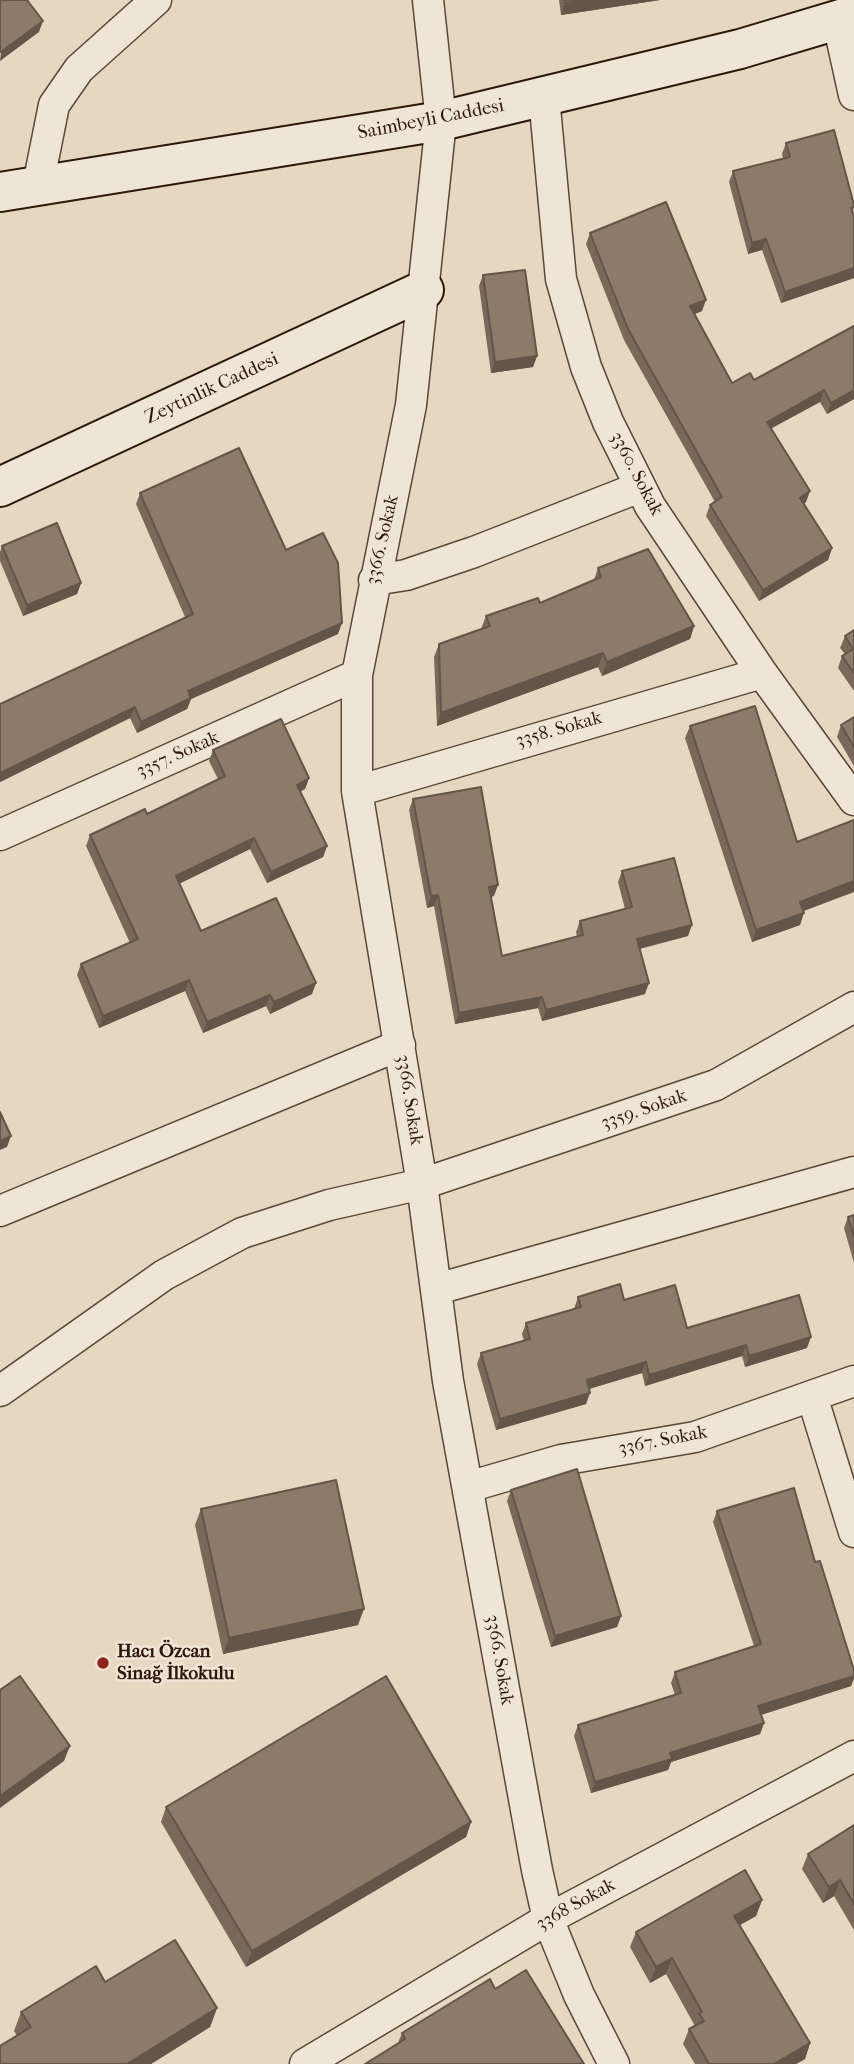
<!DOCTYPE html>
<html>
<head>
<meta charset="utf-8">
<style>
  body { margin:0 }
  canvas { display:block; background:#e6d7c0 }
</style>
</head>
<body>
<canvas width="854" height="2064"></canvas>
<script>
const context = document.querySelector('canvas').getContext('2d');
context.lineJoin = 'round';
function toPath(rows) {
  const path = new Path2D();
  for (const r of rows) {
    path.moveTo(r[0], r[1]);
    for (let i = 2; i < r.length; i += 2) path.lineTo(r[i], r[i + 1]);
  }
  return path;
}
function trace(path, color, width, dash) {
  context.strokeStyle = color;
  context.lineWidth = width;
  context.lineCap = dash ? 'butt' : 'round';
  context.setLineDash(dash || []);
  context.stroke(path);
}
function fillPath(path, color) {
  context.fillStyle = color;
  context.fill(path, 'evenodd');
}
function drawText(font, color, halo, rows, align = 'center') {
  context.font = font + ' "IM FELL French Canon",serif';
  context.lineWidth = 5;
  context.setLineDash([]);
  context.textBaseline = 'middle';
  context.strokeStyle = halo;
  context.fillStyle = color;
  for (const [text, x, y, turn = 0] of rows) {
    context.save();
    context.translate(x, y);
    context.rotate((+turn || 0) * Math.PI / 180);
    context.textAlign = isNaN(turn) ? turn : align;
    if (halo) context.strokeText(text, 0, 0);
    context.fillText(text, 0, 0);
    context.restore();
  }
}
const street = toPath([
  [428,0,441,121,411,405,357,675,357,791,422,1184,448,1381,537,1870,548,1919,579,1995,614,2064],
  [837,18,854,95],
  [544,97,561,279,586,367,608,422,650,506,762,673,854,800],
  [38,185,54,105,79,69,156,0],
  [374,580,406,575,474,552,640,487],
  [357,791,762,673],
  [0,835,357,675],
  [0,1211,400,1045],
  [437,1289,854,1172],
  [0,1391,164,1275,242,1233,329,1205,422,1184,716,1085,854,1007],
  [812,1396,854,1532],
  [468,1487,561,1460,695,1437,854,1381],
  [305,2064,548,1919,854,1756]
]);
const secondary = toPath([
  [0,192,441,121,740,49,854,15],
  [0,487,424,290]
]);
trace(street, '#5c4636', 33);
trace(secondary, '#2e1608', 42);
trace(street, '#efe5d6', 30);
trace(secondary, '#efe5d6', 38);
fillPath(toPath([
  [559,0,660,0,561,15],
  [786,143,854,205,853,212,854,216,854,278,781,303,762,250,748,254,729,182,733,171,783,158,782,154],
  [590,233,702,311,694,314,732,383,754,380,854,326,854,399,827,414,820,402,771,428,806,502,804,504,832,548,828,560,759,601,706,516,710,505,715,502,624,340,586,244],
  [483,275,537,356,533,367,491,373,479,286],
  [140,493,286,550,338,634,191,699,187,709,137,733,130,718,0,782,185,617,136,504],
  [2,546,81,583,77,594,23,616,0,561,0,552],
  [598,568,694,626,690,639,602,676,598,667,437,726,434,657,439,644,481,629,486,616,540,603,594,580],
  [854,630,854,691,838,668,842,656,845,654,840,648,845,636],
  [854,717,854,766,837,737,841,725],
  [690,726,803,911,800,925,752,942,685,738],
  [213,750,309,778,305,789,300,791,327,846,323,857,267,883,250,849,179,884,201,931,312,994,270,1014,266,1006,203,1033,185,991,99,1028,77,975,81,964,130,943,86,846,90,835,147,814,218,779,209,761],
  [413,799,494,896,490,897,502,956,577,937,576,932,580,921,625,909,618,882,622,871,688,936,640,949,645,994,542,1021,538,1008,455,1024,434,906,427,908,409,810],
  [854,1215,854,1263,844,1228,848,1217],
  [578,1297,624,1300,687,1328,807,1348,745,1367,742,1356,645,1386,642,1373,589,1389,586,1404,496,1430,477,1364,481,1353,524,1341,522,1334,526,1323,574,1309],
  [511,1490,621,1616,617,1627,551,1647,507,1501],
  [201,1509,358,1625,223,1654,195,1525],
  [717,1511,815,1562,854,1670,854,1679,851,1686,761,1715,764,1723,760,1734,671,1762,668,1770,591,1793,574,1736,578,1725,675,1695,671,1683,675,1672,754,1646,713,1522],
  [166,1807,471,1822,466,1837,246,1967,161,1822],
  [854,1825,854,1930,834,1896,823,1903,802,1869,808,1854],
  [762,1900,756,1916,740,1925,810,2043,805,2059,796,2064,695,2064,683,2044,689,2029,695,2026,666,1974,650,1983,630,1947,636,1932],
  [105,1982,217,2008,210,2027,151,2064,0,2064,17,2036,14,2031,21,2012],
  [495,1989,398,2043,402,2033]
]), '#7a6959');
fillPath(toPath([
  [589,0,660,0,561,15,565,3],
  [43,21,39,32,0,61,1,52],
  [766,239,762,250,748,254,752,243],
  [854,268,854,278,781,303,785,292],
  [706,300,702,311,686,318,690,306],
  [537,356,533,367,491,373,495,362],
  [824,390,820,402,763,433,767,422],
  [854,390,854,399,827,414,831,403],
  [810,491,806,502,796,509,800,498],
  [832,548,828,560,759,601,763,590],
  [81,583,77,594,23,616,27,605],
  [342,623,338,634,191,699,187,709,137,733,141,722,188,691],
  [694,626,690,639,602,676,607,662],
  [603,653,598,667,437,726,441,713],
  [135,707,130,718,0,782,0,773],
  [309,778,305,789,293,796,297,785],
  [254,838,250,849,172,887,176,876],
  [327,846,323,857,267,883,271,872],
  [854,881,854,892,796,914,800,902],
  [498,885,494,896,485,898,489,887],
  [438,895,434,906,427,908,431,896],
  [804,913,800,925,752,942,756,930],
  [692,925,688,936,633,950,637,939],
  [189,980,185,991,99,1028,103,1016],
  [316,983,312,994,270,1014,274,1002],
  [649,983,645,994,542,1021,546,1010],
  [270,995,266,1006,203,1033,207,1022],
  [542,997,538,1008,455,1024,459,1013],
  [11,1136,7,1147,0,1150,0,1141],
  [811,1337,807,1348,745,1367,749,1356],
  [746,1345,742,1356,645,1386,649,1375],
  [646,1362,642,1373,582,1391,587,1380],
  [590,1393,586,1404,496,1430,500,1419],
  [364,1609,358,1625,223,1654,229,1638],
  [621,1616,617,1627,551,1647,555,1636],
  [854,1676,851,1686,754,1717,758,1706],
  [764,1723,760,1734,671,1762,668,1770,591,1793,595,1782,670,1753],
  [70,1746,64,1761,0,1808,0,1796],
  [471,1822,466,1837,246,1967,252,1951],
  [840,1880,834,1896,823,1903,829,1887],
  [762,1900,756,1916,729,1931,734,1916],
  [672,1958,666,1974,650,1983,656,1967],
  [217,2008,210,2027,151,2064,127,2064],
  [810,2043,805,2059,796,2064,774,2064]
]), '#635549');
const building = toPath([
  [0,0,27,0,43,21,1,52,0,51,0,0],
  [565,0,589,0,565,3,565,0],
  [834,130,854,205,854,207,851,208,854,216,854,268,785,292,766,239,752,243,733,171,790,157,786,143,834,130],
  [666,202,706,300,690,306,732,383,750,373,754,380,854,326,854,390,831,403,824,390,767,422,810,491,800,498,832,548,763,590,710,505,722,497,628,329,590,233,666,202],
  [525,270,537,356,495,362,483,275,525,270],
  [239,448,286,550,323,533,338,563,342,623,188,691,191,698,141,722,135,707,0,773,0,704,193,614,140,493,239,448],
  [57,523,81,583,27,605,2,546,57,523],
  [648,549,694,626,607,662,603,653,441,713,439,644,490,626,486,616,538,598,540,603,601,577,598,568,648,549],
  [854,630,854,673,842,656,853,649,845,636,854,630],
  [755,706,797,842,854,820,854,881,800,902,804,913,756,930,690,726,755,706],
  [854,717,854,747,841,725,854,717],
  [281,719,309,778,297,785,327,846,271,872,254,838,176,876,201,931,276,898,316,983,274,1002,270,995,207,1022,189,980,103,1016,81,964,138,939,90,835,145,809,147,814,225,776,213,750,281,719],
  [481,787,498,885,489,887,502,956,583,935,580,921,632,907,622,871,674,858,692,925,637,939,649,983,546,1010,542,997,459,1013,438,895,431,896,413,799,481,787],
  [0,1112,11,1136,0,1141,0,1112],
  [854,1215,854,1237,848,1217,854,1215],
  [620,1284,624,1300,675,1285,687,1328,799,1295,811,1337,749,1356,746,1345,649,1375,646,1362,587,1380,590,1393,500,1419,481,1353,530,1339,526,1323,581,1307,578,1297,620,1284],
  [577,1469,621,1616,555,1636,511,1490,577,1469],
  [336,1480,364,1609,229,1638,201,1509,336,1480],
  [794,1488,815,1562,820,1561,854,1670,854,1676,758,1706,764,1723,670,1753,672,1759,595,1782,578,1725,681,1693,675,1672,761,1644,717,1511,794,1488],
  [20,1676,70,1746,0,1796,0,1690,20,1676],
  [386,1676,471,1822,252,1951,166,1807,386,1676],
  [854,1825,854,1904,840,1880,829,1887,808,1854,854,1825],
  [745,1870,762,1900,734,1916,810,2043,774,2064,709,2064,689,2029,704,2021,699,2014,702,2012,672,1958,656,1967,636,1932,745,1870],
  [175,1940,217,2008,127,2064,0,2064,0,2046,31,2027,21,2012,96,1966,105,1982,175,1940],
  [526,1970,584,2064,365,2064,405,2039,402,2033,490,1979,495,1989,526,1970]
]);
fillPath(building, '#8e7a68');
trace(building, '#635549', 2);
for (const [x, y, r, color] of [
  [103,1663,7,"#8f2418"]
]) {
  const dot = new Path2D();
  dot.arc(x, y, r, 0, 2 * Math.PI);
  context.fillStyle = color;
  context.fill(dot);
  trace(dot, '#efe5d6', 2.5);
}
drawText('19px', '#2e1608', '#efe5d6', [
  ["Saimbeyli Caddesi",431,120,-11],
  ["Zeytinlik Caddesi",212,389,-25],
  ["3360. Sokak",636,474,62],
  ["3366. Sokak",383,540,-77],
  ["3358. Sokak",559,730,-16],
  ["3357. Sokak",178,755,-24],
  ["3366. Sokak",409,1100,81],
  ["3359. Sokak",644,1110,-19],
  ["3367. Sokak",663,1441,-11],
  ["3366. Sokak",499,1660,80],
  ["3368 Sokak",576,1905,-29]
]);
drawText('bold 19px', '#2e1608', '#efe5d6', [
  ["Hacı Özcan",117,1652],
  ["Sinağ İlkokulu",117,1674]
], 'left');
</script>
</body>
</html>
